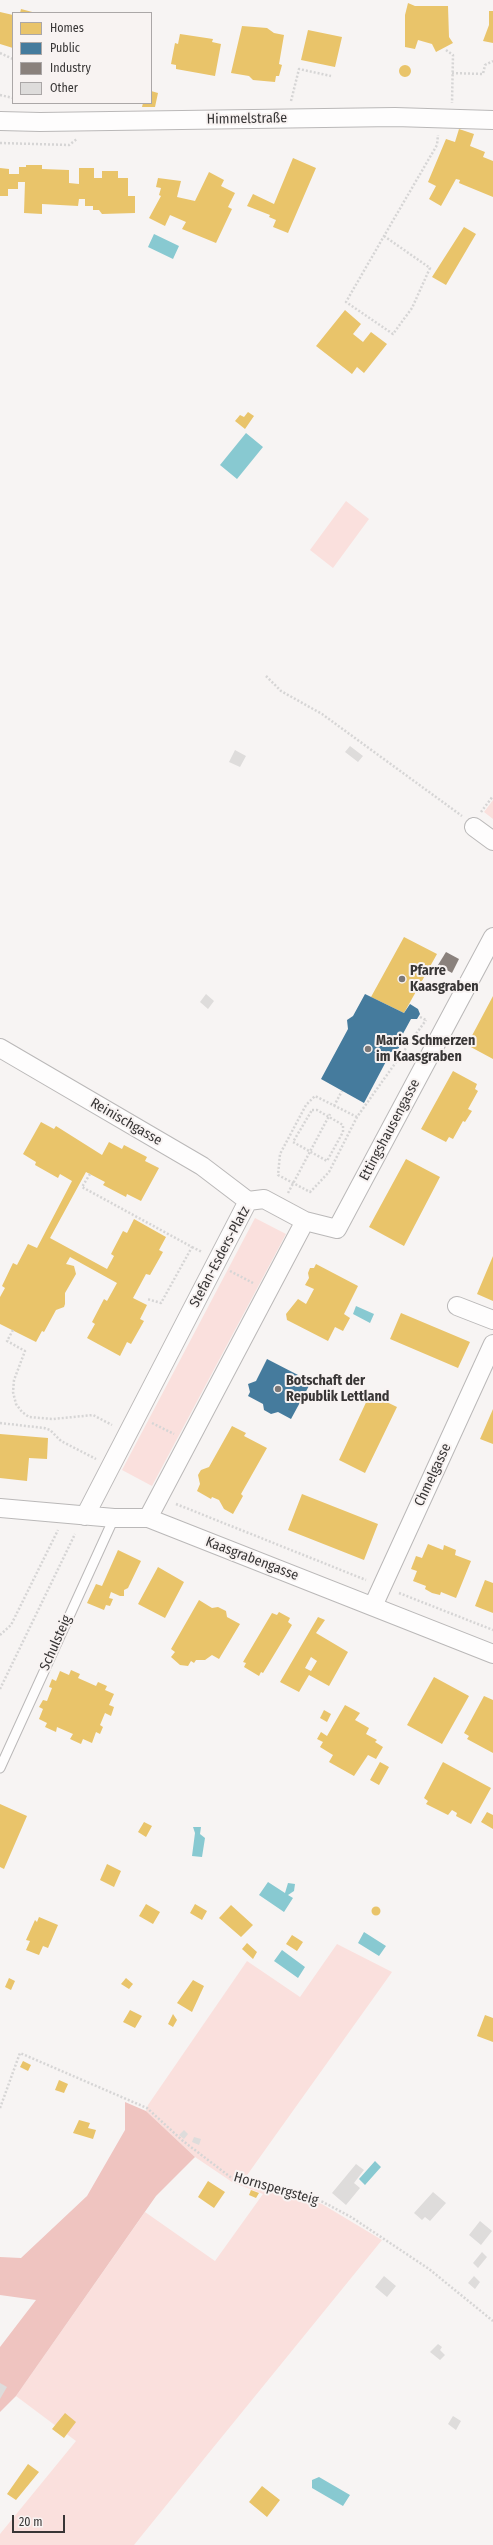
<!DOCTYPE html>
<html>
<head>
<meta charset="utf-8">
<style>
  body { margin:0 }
  #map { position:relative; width:493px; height:2545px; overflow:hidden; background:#f7f4f3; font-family:"Fira Sans Condensed",sans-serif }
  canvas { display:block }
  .legend { position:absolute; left:12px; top:12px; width:140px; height:92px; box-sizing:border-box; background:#f8f3f2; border:1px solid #aba7a7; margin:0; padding:5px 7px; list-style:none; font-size:12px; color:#383636 }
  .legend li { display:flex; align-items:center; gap:8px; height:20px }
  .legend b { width:20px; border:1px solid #aba7a7 }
  .scale { position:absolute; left:12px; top:2515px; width:53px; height:18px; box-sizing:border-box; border:2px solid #383636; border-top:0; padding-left:5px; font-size:12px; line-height:14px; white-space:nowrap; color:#383636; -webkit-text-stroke:3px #f8f3f2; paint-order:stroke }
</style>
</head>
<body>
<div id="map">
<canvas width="493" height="2545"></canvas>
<ul class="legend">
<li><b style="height:11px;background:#e9c46a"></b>Homes</li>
<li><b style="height:11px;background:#457b9d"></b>Public</li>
<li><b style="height:11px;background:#8a817c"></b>Industry</li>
<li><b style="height:11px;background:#dedcdb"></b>Other</li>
</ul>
<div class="scale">20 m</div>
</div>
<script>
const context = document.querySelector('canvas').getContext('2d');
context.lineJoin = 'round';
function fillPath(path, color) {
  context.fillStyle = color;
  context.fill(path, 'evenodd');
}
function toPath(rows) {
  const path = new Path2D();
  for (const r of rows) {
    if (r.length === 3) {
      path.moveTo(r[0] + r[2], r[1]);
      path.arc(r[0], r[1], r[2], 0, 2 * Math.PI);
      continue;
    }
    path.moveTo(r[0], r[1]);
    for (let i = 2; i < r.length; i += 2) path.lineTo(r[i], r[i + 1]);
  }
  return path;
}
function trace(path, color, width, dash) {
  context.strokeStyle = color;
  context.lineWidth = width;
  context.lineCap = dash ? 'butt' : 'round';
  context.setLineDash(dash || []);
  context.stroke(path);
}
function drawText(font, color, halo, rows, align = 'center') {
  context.font = font + ' "Fira Sans Condensed",sans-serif';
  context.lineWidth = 4;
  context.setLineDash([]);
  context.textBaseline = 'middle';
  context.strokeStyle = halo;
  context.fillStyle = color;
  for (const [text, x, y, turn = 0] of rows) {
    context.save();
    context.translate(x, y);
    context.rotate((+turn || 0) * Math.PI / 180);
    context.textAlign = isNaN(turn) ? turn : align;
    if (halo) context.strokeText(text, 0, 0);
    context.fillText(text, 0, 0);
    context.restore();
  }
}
fillPath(toPath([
  [346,501,369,519,333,568,310,550],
  [493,800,493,819,484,812],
  [255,1218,286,1234,152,1486,122,1470],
  [337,1944,392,1972,245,2178,322,2204,382,2240,134,2545,0,2545,0,2534,76,2441,16,2396,145,2212,215,2261,263,2194,232,2182,195,2157,146,2111,148,2105,247,1961,300,1997]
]), '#fae0dd');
fillPath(toPath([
  [125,2102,146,2111,195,2157,156,2196,16,2396,0,2412,0,2347,36,2300,0,2295,0,2257,21,2258,87,2196,125,2130]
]), '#efc4c0');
fillPath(toPath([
  [154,234,179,246,173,259,148,247],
  [246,433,263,447,237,479,220,465],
  [356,1306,374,1314,370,1323,353,1314],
  [193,1827,201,1827,200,1834,205,1838,202,1857,192,1856,195,1833],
  [268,1882,285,1893,288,1883,295,1884,294,1891,288,1895,293,1898,284,1912,259,1895],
  [364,1932,386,1946,379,1956,358,1943],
  [282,1950,305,1967,298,1978,274,1961],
  [375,2161,381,2167,365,2185,359,2179],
  [319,2477,350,2495,343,2506,312,2488,312,2480]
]), '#88c9d1');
fillPath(toPath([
  [408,3,415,6,448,6,449,37,453,43,436,52,432,44,418,40,415,49,405,47,405,15],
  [21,9,36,13,20,13],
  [489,11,493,11,493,43,483,41,489,25],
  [0,12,13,15,13,48,0,44],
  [242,26,267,28,274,33,284,35,279,64,282,65,279,76,276,76,275,82,253,80,249,76,231,73],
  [308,30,342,37,335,67,301,60],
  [180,34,213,39,212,42,221,44,215,76,176,69,176,65,171,64,175,43,178,44],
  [405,71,6],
  [151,91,158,93,155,107,142,107,143,103,151,103],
  [459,129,474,134,470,146,485,152,483,157,493,161,493,197,459,183,460,180,456,179,441,206,429,199,436,186,428,182,446,139,455,142],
  [293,158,316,168,288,233,273,227,276,220,269,217,270,215,247,206,253,194,274,204],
  [26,165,42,165,42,169,69,170,69,183,79,184,79,168,94,168,94,178,102,178,102,171,118,171,118,178,128,178,128,196,135,196,135,213,102,214,99,210,93,210,93,206,85,206,85,199,79,199,78,206,42,204,42,214,24,213,25,182,18,182,18,189,8,189,8,196,0,196,0,168,9,169,9,174,19,174,19,167,26,167],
  [209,172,224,180,221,186,235,193,228,207,232,209,216,243,182,229,186,222,170,215,165,226,149,218,161,196,159,195,161,188,156,187,158,178,181,181,177,197,195,201],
  [464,227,476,234,446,285,432,277],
  [345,310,361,324,353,334,363,342,371,332,387,344,364,373,357,367,352,374,316,346],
  [248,412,254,416,245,429,235,421,240,415,244,417],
  [404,937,437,954,404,1013,371,997],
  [493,996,493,1059,467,1045],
  [453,1071,477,1084,475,1089,478,1091,468,1109,472,1111,465,1122,463,1121,453,1139,449,1137,446,1142,421,1129],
  [41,1122,54,1129,56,1126,102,1155,109,1142,122,1149,124,1145,147,1157,145,1161,159,1168,141,1201,127,1194,126,1197,103,1185,105,1182,86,1172,50,1238,107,1269,114,1256,111,1254,123,1231,127,1233,134,1219,166,1237,159,1250,163,1252,150,1275,146,1274,133,1298,147,1305,140,1319,144,1321,131,1344,127,1342,120,1356,87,1338,95,1324,92,1322,104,1299,107,1301,117,1283,70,1257,66,1264,74,1266,76,1274,65,1293,65,1304,64,1307,56,1310,44,1332,42,1331,36,1342,0,1324,0,1297,5,1288,2,1286,13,1263,17,1265,28,1244,37,1248,72,1181,60,1174,58,1178,35,1165,36,1162,23,1154],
  [406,1159,440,1177,404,1246,369,1227],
  [493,1256,493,1301,477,1294],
  [316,1264,358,1286,344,1314,350,1318,343,1331,335,1327,328,1341,287,1320,286,1314,298,1299,306,1304,314,1289,305,1285,309,1278,308,1273,310,1268,314,1268],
  [401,1313,470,1342,458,1368,390,1339],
  [370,1394,397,1407,365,1473,339,1460],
  [493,1409,493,1444,480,1439],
  [232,1426,246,1433,244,1436,267,1448,241,1494,243,1496,233,1514,224,1509,219,1500,212,1497,211,1499,197,1491,200,1484,198,1475,201,1470,209,1467],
  [0,1434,48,1438,47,1459,29,1458,27,1481,0,1478],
  [302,1494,378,1524,364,1560,288,1530],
  [428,1544,443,1550,444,1545,456,1550,455,1555,471,1561,456,1598,441,1592,440,1595,432,1593,425,1589,426,1586,413,1581,417,1571,411,1569,416,1556,422,1558],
  [118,1550,141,1561,128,1588,124,1590,124,1596,120,1596,111,1592,109,1598,113,1599,110,1606,106,1605,104,1610,87,1603,96,1584,102,1586],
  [158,1567,184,1582,165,1618,138,1604],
  [485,1580,493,1583,493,1613,475,1606],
  [199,1600,212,1608,218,1607,226,1611,227,1617,240,1624,219,1659,212,1655,205,1660,196,1660,194,1663,191,1661,188,1666,180,1665,171,1657,175,1652,171,1649],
  [279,1612,290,1618,288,1622,292,1625,263,1673,261,1672,259,1676,244,1667,246,1663,243,1662,272,1613,277,1615],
  [318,1617,325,1620,316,1633,348,1652,329,1686,309,1675,299,1692,280,1682],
  [311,1657,317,1661,311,1671,305,1668],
  [71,1670,80,1674,78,1678,96,1686,98,1682,107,1686,105,1690,114,1694,109,1705,114,1707,111,1716,105,1713,100,1725,103,1727,100,1734,96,1732,92,1743,83,1739,81,1744,70,1739,73,1734,57,1727,56,1732,45,1727,47,1723,39,1719,43,1709,39,1707,43,1700,47,1701,52,1688,49,1687,52,1679,56,1681,60,1671,69,1675],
  [434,1677,469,1696,442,1744,407,1725],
  [484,1696,493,1700,493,1753,467,1739,469,1736,464,1733],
  [345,1705,360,1713,355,1720,369,1728,366,1734,377,1740,375,1742,383,1747,376,1759,368,1755,354,1776,329,1762,333,1755,320,1747,323,1742,317,1739,321,1732,327,1736],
  [324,1710,331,1714,327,1722,320,1718],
  [380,1762,389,1767,379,1785,370,1780],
  [443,1762,491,1788,471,1824,456,1816,457,1813,452,1810,448,1815,426,1804,428,1801,424,1798],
  [0,1804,27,1816,4,1869,0,1867],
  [487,1812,493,1815,493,1829,481,1822],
  [144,1822,152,1826,146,1837,138,1832],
  [107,1864,121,1871,114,1887,100,1880],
  [146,1904,160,1912,153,1924,139,1916],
  [195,1904,207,1911,202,1920,190,1913],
  [231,1905,253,1925,241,1937,219,1918],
  [376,1911,4.5],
  [39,1917,58,1925,48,1948,43,1946,39,1955,26,1950,30,1941,26,1940,35,1920,37,1922],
  [292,1935,303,1942,297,1951,286,1944],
  [247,1943,257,1952,253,1959,242,1949],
  [9,1978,15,1981,11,1990,5,1987],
  [126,1978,133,1984,129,1989,121,1984],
  [193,1980,204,1986,192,2012,177,2003],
  [130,2010,142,2016,135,2028,123,2022],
  [173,2014,177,2020,173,2027,168,2024],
  [485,2015,493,2018,493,2042,477,2036],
  [23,2061,31,2065,28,2071,20,2067],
  [59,2080,68,2084,64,2093,55,2090],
  [79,2120,90,2123,88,2128,96,2130,93,2139,73,2133],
  [208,2181,225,2192,214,2208,198,2197],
  [251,2190,259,2193,256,2198,249,2195],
  [65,2413,76,2422,64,2438,52,2429],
  [28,2464,39,2472,16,2500,7,2494],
  [262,2486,280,2500,267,2517,249,2502]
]), '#e9c46a');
fillPath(toPath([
  [365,994,404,1013,410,1004,418,1009,420,1014,417,1019,411,1019,399,1041,399,1048,391,1052,364,1103,321,1079,348,1029,347,1020,353,1016],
  [267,1359,298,1375,297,1377,310,1384,291,1419,278,1412,271,1414,264,1410,263,1404,248,1396,250,1392,248,1384,256,1381]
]), '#457b9d');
fillPath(toPath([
  [446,952,459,959,452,973,438,965]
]), '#8a817c');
fillPath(toPath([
  [350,746,363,756,358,762,345,752],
  [235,750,246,756,240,767,229,762],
  [206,994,214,1001,208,1009,200,1002],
  [184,2130,188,2134,184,2139,179,2135],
  [194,2137,201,2139,199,2145,192,2142],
  [356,2164,364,2170,354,2183,360,2188,346,2205,332,2193],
  [433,2192,446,2203,430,2221,425,2217,422,2220,414,2213],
  [480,2221,492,2231,481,2245,469,2235],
  [482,2252,487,2257,478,2268,473,2263],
  [384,2276,396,2286,387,2297,375,2287],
  [474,2276,480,2282,475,2289,468,2283],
  [438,2344,442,2347,440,2350,445,2355,440,2360,430,2352],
  [0,2383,7,2387,0,2399],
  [453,2416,461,2421,456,2430,448,2424]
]), '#dedcdb');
const service = toPath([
  [0,1768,114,1518]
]);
const minor = toPath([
  [0,121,40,122,395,117,493,120],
  [474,827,493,841],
  [0,1048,202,1166,248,1201],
  [248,1201,264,1199,305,1221,337,1229,493,937],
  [457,1306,493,1320],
  [0,1508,114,1518,148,1518,493,1654],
  [85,1516,248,1201],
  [148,1518,305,1221],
  [373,1606,493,1344]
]);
trace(service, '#bab8b8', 11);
trace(minor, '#bab8b8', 20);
trace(toPath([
  [446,50,453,55,452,103],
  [0,53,13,59],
  [452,73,483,74,485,65,493,61],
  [0,95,13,98],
  [291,101,299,69,331,76],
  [0,143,69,145,77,139],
  [384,236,430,268,412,308,393,334,346,302,384,236,437,145,438,135],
  [266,676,281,691,322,714,462,816],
  [481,812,493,796],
  [420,1017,426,1020],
  [334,1106,342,1091],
  [312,1110,317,1110,343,1125,343,1132,327,1161,293,1142,312,1110],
  [357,1117,315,1096,306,1105,280,1154,278,1175,310,1192,315,1187,329,1172,357,1117,426,1020],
  [90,1174,82,1187,192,1247,161,1303,147,1299],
  [288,1193,330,1114],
  [192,1247,202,1252],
  [230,1271,253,1283],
  [13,1330,7,1341,25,1351,14,1380,13,1392,16,1404,22,1412,29,1417,53,1419,93,1415,112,1425],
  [0,1423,44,1428,50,1430,61,1441,96,1459],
  [152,1423,174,1434],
  [176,1504,366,1580],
  [399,1593,493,1630],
  [0,1635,11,1625,58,1530],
  [0,1689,75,1534],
  [0,2108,20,2053,147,2108,183,2141,233,2179,293,2191,323,2202,351,2217,429,2269,493,2321]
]), '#d6d5d5', 2.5, [2, 2]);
trace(service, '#fefdfd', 9);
trace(minor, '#fefdfd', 18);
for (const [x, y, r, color] of [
  [402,979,4,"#7b7878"],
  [368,1049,4,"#7b7878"],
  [278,1389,4,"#7b7878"]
]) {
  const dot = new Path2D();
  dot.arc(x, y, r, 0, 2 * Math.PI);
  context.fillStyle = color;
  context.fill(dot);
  trace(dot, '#f8f3f2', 1.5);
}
drawText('14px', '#383636', '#f8f3f2', [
  ["Himmelstraße",247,119,-1],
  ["Reinischgasse",126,1122,30],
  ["Ettingshausengasse",390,1130,-62],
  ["Stefan-Esders-Platz",220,1257,-62],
  ["Chmelgasse",433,1475,-65],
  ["Kaasgrabengasse",252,1559,21],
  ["Schulsteig",56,1643,-66],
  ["Hornspergsteig",276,2189,16]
]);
drawText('bold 14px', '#383636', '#f8f3f2', [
  ["Pfarre",410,971],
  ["Kaasgraben",410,987],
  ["Maria Schmerzen",376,1041],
  ["im Kaasgraben",376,1057],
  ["Botschaft der",286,1381],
  ["Republik Lettland",286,1397]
], 'left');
</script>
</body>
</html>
